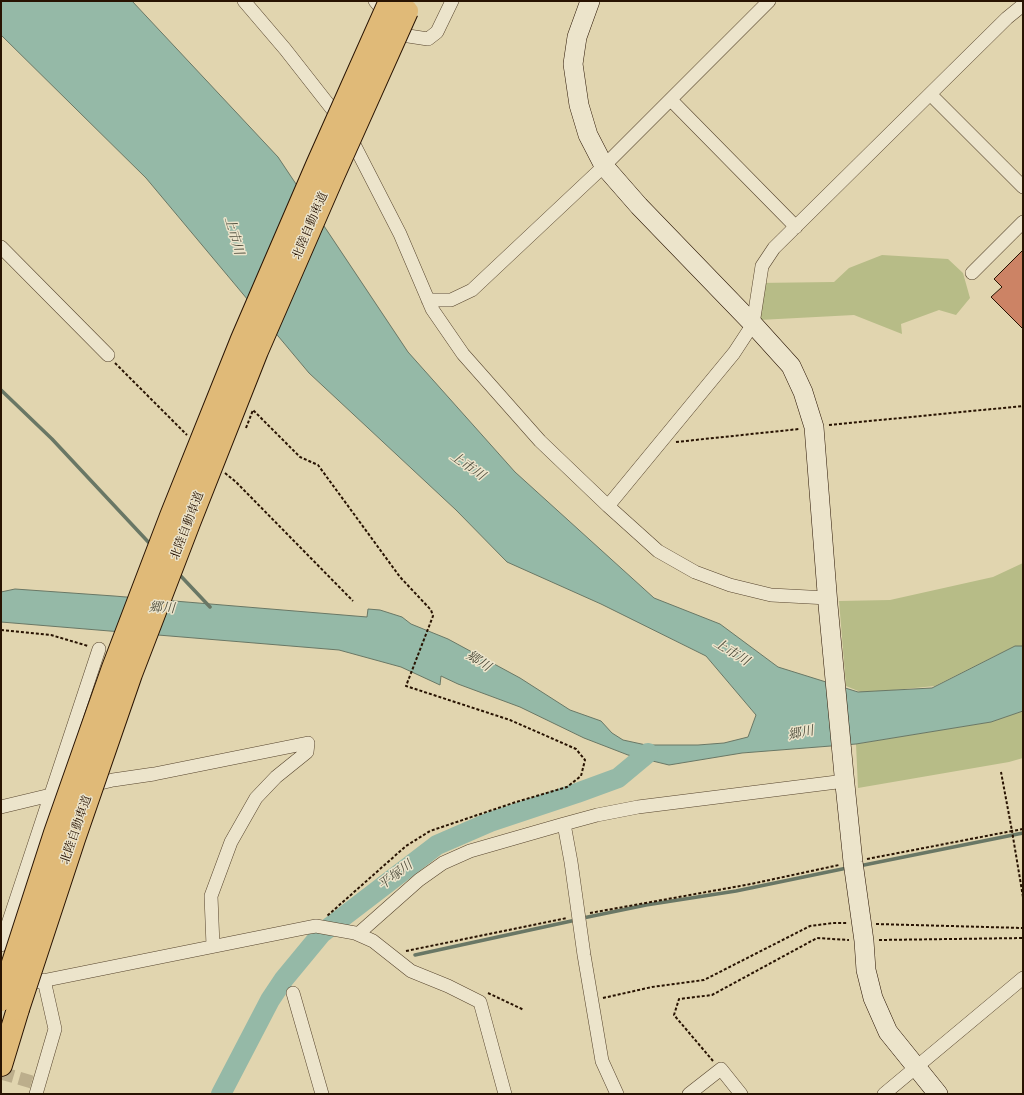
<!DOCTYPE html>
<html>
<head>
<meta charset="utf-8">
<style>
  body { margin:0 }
  #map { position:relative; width:1024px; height:1095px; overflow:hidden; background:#e1d5af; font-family:"IM FELL Double Pica",serif }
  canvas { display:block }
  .frame { position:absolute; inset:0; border:2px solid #281302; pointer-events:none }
</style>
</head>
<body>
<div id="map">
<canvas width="1024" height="1095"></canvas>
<div class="frame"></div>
</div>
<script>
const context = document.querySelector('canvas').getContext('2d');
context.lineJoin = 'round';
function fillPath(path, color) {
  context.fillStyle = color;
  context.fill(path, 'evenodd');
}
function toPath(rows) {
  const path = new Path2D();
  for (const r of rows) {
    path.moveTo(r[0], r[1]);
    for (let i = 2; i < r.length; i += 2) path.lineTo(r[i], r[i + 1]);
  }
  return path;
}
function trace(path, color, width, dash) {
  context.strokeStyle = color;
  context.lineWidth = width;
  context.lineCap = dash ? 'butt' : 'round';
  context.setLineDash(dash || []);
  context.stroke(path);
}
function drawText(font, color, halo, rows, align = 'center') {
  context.font = font + ' "IM FELL Double Pica","Noto Serif JP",serif';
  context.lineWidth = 3;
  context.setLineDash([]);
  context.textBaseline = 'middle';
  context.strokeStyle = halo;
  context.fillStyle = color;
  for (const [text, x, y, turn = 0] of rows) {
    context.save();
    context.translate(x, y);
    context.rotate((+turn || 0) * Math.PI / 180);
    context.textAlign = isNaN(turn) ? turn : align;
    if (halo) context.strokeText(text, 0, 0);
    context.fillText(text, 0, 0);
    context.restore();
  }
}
fillPath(toPath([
  [882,255,948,259,963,273,970,298,956,315,939,310,901,324,902,334,854,315,759,320,756,283,834,282,849,268],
  [1023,563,1023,646,1015,646,935,686,863,693,846,686,839,601,890,600,993,577],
  [1023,711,1023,758,1009,762,858,788,856,744,991,722]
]), '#b7bc87');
const water = toPath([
  [1,1,132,1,278,157,408,352,515,472,654,598,720,624,778,667,858,692,932,688,1015,646,1023,646,1023,711,991,722,856,744,742,753,669,765,628,755,584,738,520,707,458,684,441,676,440,685,401,667,339,650,1,622,1,592,15,589,114,596,367,617,368,609,380,610,402,617,411,624,448,639,520,678,570,710,601,721,612,733,623,740,646,745,698,745,724,743,748,737,756,715,706,656,601,604,507,562,456,510,309,373,146,178,1,35,1,1]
]);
fillPath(water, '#95b9a7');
trace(water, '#697765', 1);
trace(toPath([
  [1,390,52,439,152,546],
  [177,572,210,607],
  [859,866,1023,833],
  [583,918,646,905,736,891,847,868],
  [415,955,576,920]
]), '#697765', 3.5);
trace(toPath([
  [221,1094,270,1000,284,979,322,933,437,845,490,822,577,793,618,778,648,753]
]), '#95b9a7', 20);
const building = toPath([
  [1023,250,1023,329,991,297,1002,287,994,279,1023,250]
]);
fillPath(building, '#cc8365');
trace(building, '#281302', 1);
trace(toPath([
  [1,1073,39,1084]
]), '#bcae8c', 13, [13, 6]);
const street = toPath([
  [244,1,285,49,343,123,400,234,432,309,463,354,540,441,608,506,658,551,695,572,730,585,771,595,828,598],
  [375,1,402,35,428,39,437,32,452,1],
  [930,94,1023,187],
  [671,100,796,227],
  [1,247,108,355],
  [972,273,1023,222],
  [428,300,451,300,472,290,604,166,769,1],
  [608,506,734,353,753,324,762,266,774,248,1007,18,1023,5],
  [1,807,113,780,154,774,308,743,307,752,276,777,256,798,231,842,211,896,213,946],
  [358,934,419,880,443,863,470,851,564,824],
  [1,945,99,649],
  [22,985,305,928,316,926,355,933,373,941,411,971,448,986,480,1002,505,1094],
  [293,993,322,1094],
  [36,1094,55,1029,44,980],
  [617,1094,602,1061,584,955,571,862,564,824,597,815,638,807,845,781],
  [689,1094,721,1069,741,1094],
  [884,1094,1023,978]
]);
const secondary = toPath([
  [590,1,577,37,573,64,579,105,588,135,604,166,639,206,753,324,791,366,803,392,814,427,828,605,844,775,853,862,864,941,866,970,873,998,888,1032,938,1094]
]);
const highway = toPath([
  [1,1065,18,1009]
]);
trace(street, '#56442d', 14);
trace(secondary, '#281302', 20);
trace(highway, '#281302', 24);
trace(toPath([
  [115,363,187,435],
  [829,425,1023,406],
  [246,428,253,410,300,457,318,465,400,577,431,610,433,616,406,686,510,720,576,749,585,760,581,776,567,787,516,802,430,831,406,846,327,916],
  [676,442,799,429],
  [225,473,236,482,353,601],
  [1,630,51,635,88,646],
  [1023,829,1012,831,1023,897],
  [867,859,1012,831,1001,772],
  [590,913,751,884,839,865],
  [876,924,1023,928],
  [879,940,1023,938],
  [406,951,567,918],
  [488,993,524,1010],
  [603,998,652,987,704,980,810,926,833,923,848,923],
  [713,1061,674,1015,679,999,712,995,817,938,849,940]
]), '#281302', 2, [3, 2]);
trace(street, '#ece4cb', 13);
trace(secondary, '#ece4cb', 19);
trace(highway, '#e0ba78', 22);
const highwayBridge = toPath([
  [1,1000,55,833,113,668,171,516,242,339,317,165,390,1],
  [18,1009,74,839,131,674,189,523,257,351,334,174,407,11]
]);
trace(highwayBridge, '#281302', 24, []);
trace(highwayBridge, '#e0ba78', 22);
drawText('12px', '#281302', '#ece4cb', [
  ["北陸自動車道",311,226,-67],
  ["北陸自動車道",188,526,-69],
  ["北陸自動車道",77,830,-71]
]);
drawText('italic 13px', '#4e4d3c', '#ece4cb', [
  ["上市川",233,236,74],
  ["上市川",467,467,35],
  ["郷川",162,609,3],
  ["上市川",731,653,32],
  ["郷川",478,662,33],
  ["郷川",801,734,-11],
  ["平塚川",396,876,-37]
]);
</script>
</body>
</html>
